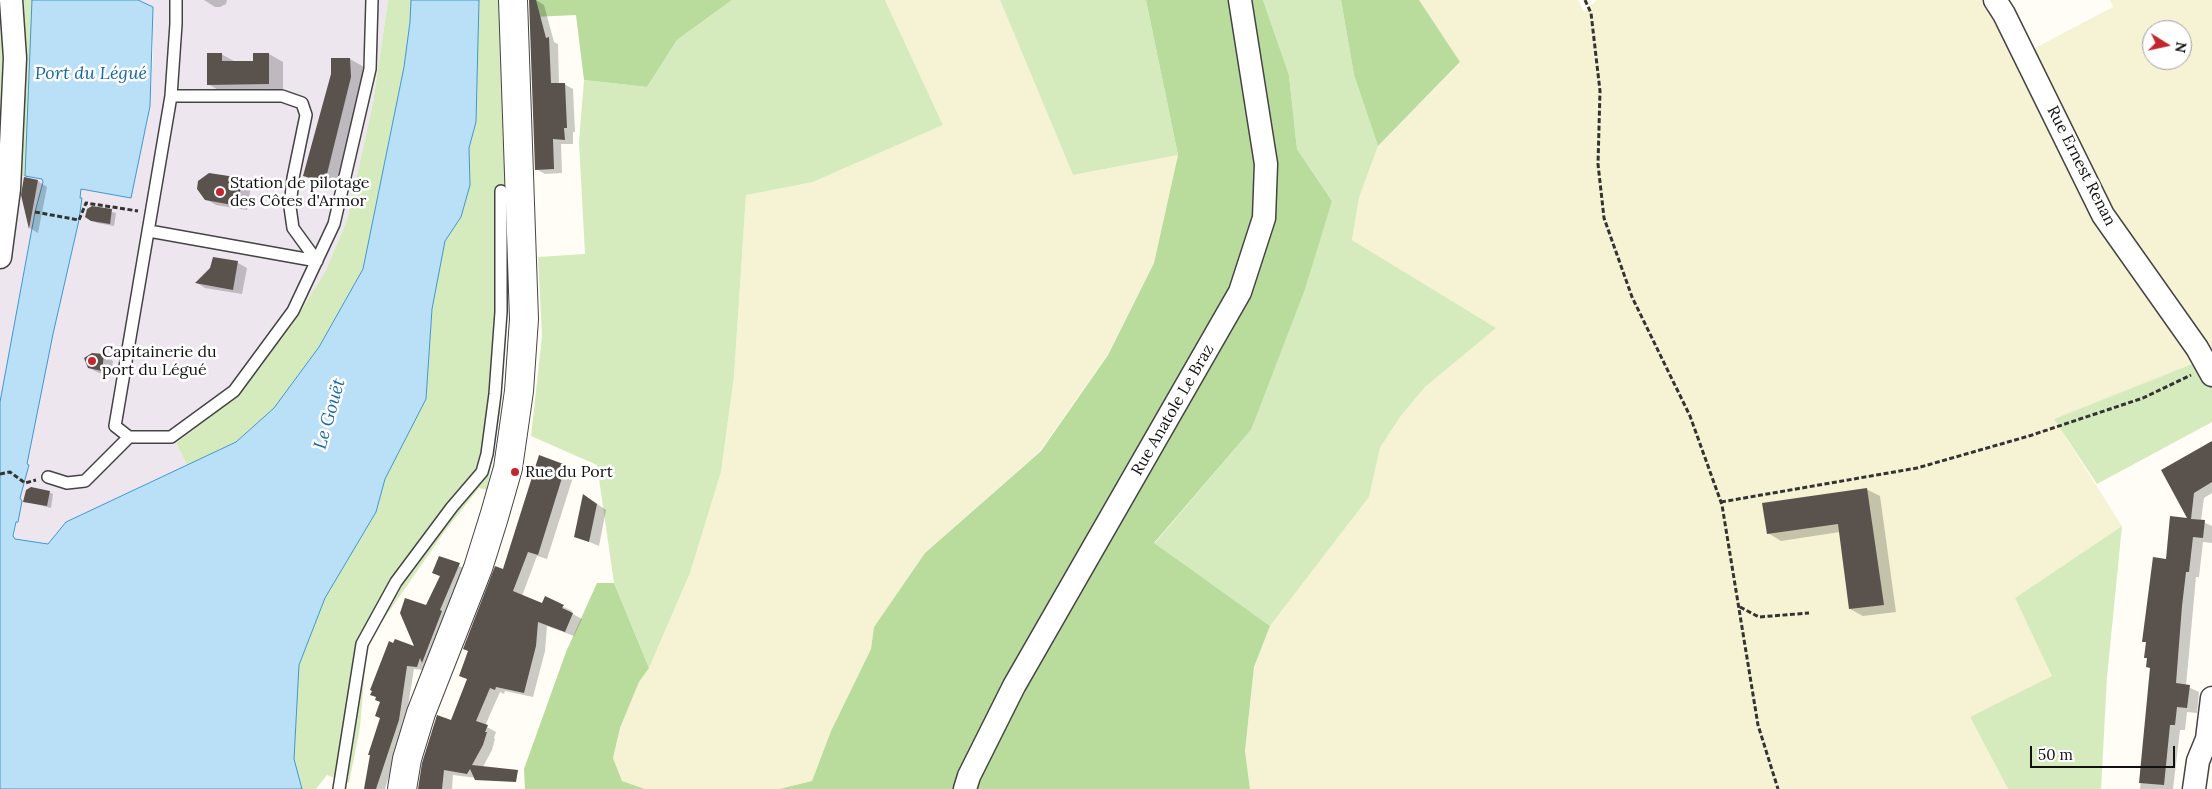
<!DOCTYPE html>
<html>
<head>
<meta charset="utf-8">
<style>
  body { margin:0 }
  #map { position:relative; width:2212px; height:789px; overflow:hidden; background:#fffdf5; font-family:Lora,serif }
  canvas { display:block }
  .north { position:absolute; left:2142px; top:20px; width:50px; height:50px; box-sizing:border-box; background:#fff; border:1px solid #a0a0a0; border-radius:50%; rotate:100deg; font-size:14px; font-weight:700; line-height:20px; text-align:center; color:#111 }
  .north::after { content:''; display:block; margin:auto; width:18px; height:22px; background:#c4262e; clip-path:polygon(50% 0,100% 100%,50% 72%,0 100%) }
  .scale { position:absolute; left:2030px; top:746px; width:145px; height:22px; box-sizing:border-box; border:2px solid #111; border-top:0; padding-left:6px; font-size:15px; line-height:18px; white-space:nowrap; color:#111; -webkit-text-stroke:4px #fff; paint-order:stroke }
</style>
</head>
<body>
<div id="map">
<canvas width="2212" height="789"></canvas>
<div class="north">N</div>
<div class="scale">50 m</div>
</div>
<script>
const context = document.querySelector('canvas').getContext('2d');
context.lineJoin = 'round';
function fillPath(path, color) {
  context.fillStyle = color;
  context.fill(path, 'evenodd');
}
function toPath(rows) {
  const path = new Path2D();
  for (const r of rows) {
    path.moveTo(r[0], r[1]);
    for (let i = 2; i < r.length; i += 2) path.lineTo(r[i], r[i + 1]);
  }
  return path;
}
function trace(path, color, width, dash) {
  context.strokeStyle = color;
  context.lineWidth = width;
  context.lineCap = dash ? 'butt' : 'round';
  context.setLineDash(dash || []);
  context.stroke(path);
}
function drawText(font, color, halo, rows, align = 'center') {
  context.font = font + ' Lora,serif';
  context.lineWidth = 5;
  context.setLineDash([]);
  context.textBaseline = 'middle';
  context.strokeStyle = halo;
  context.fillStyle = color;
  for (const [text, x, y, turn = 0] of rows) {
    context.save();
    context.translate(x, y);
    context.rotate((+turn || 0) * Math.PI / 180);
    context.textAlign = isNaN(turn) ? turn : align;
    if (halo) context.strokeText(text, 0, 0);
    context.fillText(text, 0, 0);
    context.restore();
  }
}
fillPath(toPath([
  [138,0,388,0,373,103,347,220,326,270,294,322,231,401,176,443,187,465,66,522,48,544,14,539,16,522,18,522,20,498,29,465,27,464,53,334,79,220,82,199,80,198,81,189,131,198,150,106,153,52,153,7],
  [25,176,42,179,43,182,35,212,0,402,0,212,5,177]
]), '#eee6ef');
fillPath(toPath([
  [885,0,1000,0,1073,175,1178,155,1154,263,1108,354,1040,451,925,553,874,627,871,649,831,731,812,781,779,789,645,789,622,781,613,758,620,728,639,682,649,668,690,573,721,472,734,376,746,194,813,182,943,125],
  [1419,0,1578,0,1584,12,1597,0,1984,0,1996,16,2014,59,2113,7,2110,0,2212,0,2212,359,2054,419,2122,526,2015,598,2053,676,1970,717,2008,789,1250,789,1245,751,1254,667,1270,626,1369,497,1380,448,1400,417,1425,387,1495,328,1352,240,1359,198,1378,146,1460,63],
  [2152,30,2182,30,2182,60,2152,60]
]), '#f6f3d4');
fillPath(toPath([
  [0,0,32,0,32,21,25,176,5,177,0,212],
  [388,0,411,0,410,22,404,67,363,269,319,347,274,408,236,442,187,465,176,443,231,401,294,322,326,270,347,220,373,103],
  [479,0,503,0,509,205,507,315,500,413,487,490,479,488,445,531,367,643,360,727,349,783,327,775,316,789,302,789,294,759,299,665,325,598,376,512,385,479,426,399,432,309,445,241,461,217,470,185,469,148,476,122],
  [732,0,885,0,943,125,813,182,746,195,734,376,721,472,690,573,649,668,614,583,597,465,531,436,542,336,538,257,585,254,579,142,584,80,647,87,677,40],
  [1000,0,1146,0,1178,155,1073,175],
  [1263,0,1341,0,1354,75,1378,146,1359,198,1352,240,1496,328,1425,387,1400,417,1380,448,1369,497,1270,626,1154,544,1251,430,1332,201,1297,149,1289,75],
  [2210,357,2212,359,2212,422,2097,484,2054,419],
  [2122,526,2107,677,2101,789,2008,789,1970,717,2052,676,2015,598]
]), '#d5ebbd');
fillPath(toPath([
  [531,0,732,0,677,40,647,87,584,80,576,15,533,17],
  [1146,0,1263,0,1289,75,1297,149,1332,201,1305,289,1251,430,1154,543,1270,626,1254,667,1245,751,1250,789,779,789,812,781,831,731,871,649,874,627,925,553,1041,451,1108,355,1154,263,1178,155],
  [1341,0,1419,0,1460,62,1378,146,1354,75],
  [597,583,614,583,649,668,639,682,620,728,613,758,622,781,645,789,525,789,524,769,566,652]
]), '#b9dc9c');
const water = toPath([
  [32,0,138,0,153,7,150,106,131,198,81,189,80,198,82,198,79,220,53,334,27,464,29,465,20,498,22,501,18,522,16,522,13,536,15,539,48,544,66,522,236,442,274,408,319,347,363,269,404,67,410,22,411,0,479,0,476,122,469,148,470,185,461,217,445,241,432,309,426,399,385,479,376,512,325,598,299,665,294,759,302,789,0,789,0,402,35,212,43,182,42,179,25,176,32,0]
]);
fillPath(water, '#b9e0f7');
trace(water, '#3f96cf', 1);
fillPath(toPath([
  [204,0,227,0,226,4,220,7,215,7],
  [531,0,536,0,544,5,554,42,558,44,559,84,564,84,573,89,575,132,573,132,573,144,561,144,562,173,545,174,536,169],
  [221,54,236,62,254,62,269,54,283,62,283,92,222,92,208,84],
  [350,59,364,67,365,85,339,189,318,184,305,176,333,75,333,60],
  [242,179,251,185,247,210,216,205,206,199],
  [38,181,47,187,38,233,30,228,23,195],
  [92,207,116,213,114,226,97,223,92,220],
  [238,263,247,268,242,294,205,288,197,283],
  [92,354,104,356,113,361,111,375,99,373,89,368],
  [2212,443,2212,493,2204,498,2201,521,2212,526,2212,543,2203,542,2199,577,2196,577,2186,686,2199,692,2197,713,2187,712,2185,730,2180,730,2173,789,2140,789,2151,669,2147,666,2147,643,2144,641,2167,560,2189,520,2162,471],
  [540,457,575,471,547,559,537,556,522,596,543,604,545,598,572,611,571,613,582,619,574,636,547,626,545,651,533,697,505,691,504,694,500,692,485,726,496,732,494,738,495,739,492,750,477,778,453,775,452,789,420,789,451,721,468,679,460,675,504,571],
  [1866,489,1880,496,1896,612,1863,616,1850,609,1840,532,1781,541,1768,533],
  [49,492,53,494,51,508,24,501],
  [593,501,606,510,599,546,575,536],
  [439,557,466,569,424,670,414,669,405,724,385,789,365,789,381,718,376,715,417,648,427,607,441,577,433,573]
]), '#0003');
fillPath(toPath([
  [529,0,536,0,546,38,549,37,551,83,565,83,567,128,564,128,565,140,553,139,554,169,535,170],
  [207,53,222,53,222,61,253,61,253,53,269,53,269,84,207,85],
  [331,58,350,58,351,77,325,182,303,176,331,74],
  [209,173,242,178,238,206,205,200,197,189,198,181],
  [24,177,38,180,29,229,21,195],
  [92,206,112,209,110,224,91,221,85,217,87,209],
  [213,257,238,261,233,290,195,283,210,268],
  [92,353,104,354,102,371,88,368,84,358],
  [2212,441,2212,482,2194,493,2191,519,2205,520,2203,538,2193,537,2189,572,2186,572,2182,606,2176,683,2190,685,2187,708,2177,707,2175,725,2170,725,2164,785,2139,783,2150,668,2146,667,2147,658,2144,658,2146,642,2142,642,2153,557,2166,559,2170,516,2187,518,2161,470],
  [539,455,566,465,538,555,528,552,513,591,542,603,545,596,564,605,562,608,573,613,565,632,538,622,536,646,524,693,496,687,495,690,490,688,476,721,488,725,485,732,487,732,483,745,472,765,518,770,516,782,475,780,470,769,467,774,444,770,442,789,418,789,422,763,437,715,451,720,467,679,459,676,468,651,463,649,495,566,503,569],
  [31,487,50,491,47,506,23,502,26,490],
  [1867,488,1884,605,1849,609,1838,524,1767,534,1762,503],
  [583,494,597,504,589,542,574,537],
  [439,556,460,563,440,610,442,611,422,663,420,658,417,667,407,666,399,720,376,789,364,789,370,755,368,755,380,718,375,716,380,702,375,700,376,697,370,695,372,691,370,690,389,641,393,643,395,639,414,646,400,613,405,598,426,605,440,576,432,573]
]), '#5a524d');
const service = toPath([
  [176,0,176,24,171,96,115,426,129,437,171,437,234,391,293,311,334,224,370,69,372,0],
  [171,96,282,96,302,103,306,115,293,178,290,207,293,228,317,261],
  [149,231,317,261],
  [48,477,67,483,85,481,129,437],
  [339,789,362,644,396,582,452,507,482,472,487,454,495,394,501,312,501,191]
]);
const minor = toPath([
  [1995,0,2004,14,2103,215,2197,348,2212,375],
  [0,257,9,189,15,58,11,0],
  [965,789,969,776,1014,686,1240,292,1264,218,1266,164,1240,0],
  [2194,789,2198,761,2207,739,2212,698]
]);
const tertiary = toPath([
  [402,789,407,759,421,713,478,568,494,517,508,468,519,391,524,319,513,0]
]);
trace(service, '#444', 14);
trace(minor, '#444', 25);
trace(tertiary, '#444', 30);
trace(toPath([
  [1585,0,1591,13,1600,91,1598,164,1604,218,1632,297,1690,416,1722,505,1758,725,1778,789],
  [35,212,79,220,86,203,138,211],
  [0,474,10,472,25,483,36,480],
  [1721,502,1917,468,2029,436,2143,398,2191,375],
  [1740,607,1759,617,1809,613]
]), '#333', 3, [5, 2.5]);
trace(service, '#fff', 11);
trace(minor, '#fff', 22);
trace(tertiary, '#fff', 28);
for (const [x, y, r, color] of [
  [220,192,5,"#c4262e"],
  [92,361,5,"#c4262e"],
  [515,472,5,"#c4262e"]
]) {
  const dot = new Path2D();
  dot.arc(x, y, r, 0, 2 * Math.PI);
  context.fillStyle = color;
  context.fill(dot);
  trace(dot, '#fff', 2);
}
drawText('16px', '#111', '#fff', [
  ["Rue Ernest Renan",2081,166,63],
  ["Rue Anatole Le Braz",1173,410,-60]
]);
drawText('16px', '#111', '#fff', [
  ["Station de pilotage",230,183],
  ["des Côtes d'Armor",230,201],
  ["Capitainerie du",102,352],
  ["port du Légué",102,370],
  ["Rue du Port",525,472]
], 'left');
drawText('italic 18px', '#1768a6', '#fff', [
  ["Port du Légué",91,74],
  ["Le Gouët",330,414,-74]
]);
</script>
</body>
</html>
